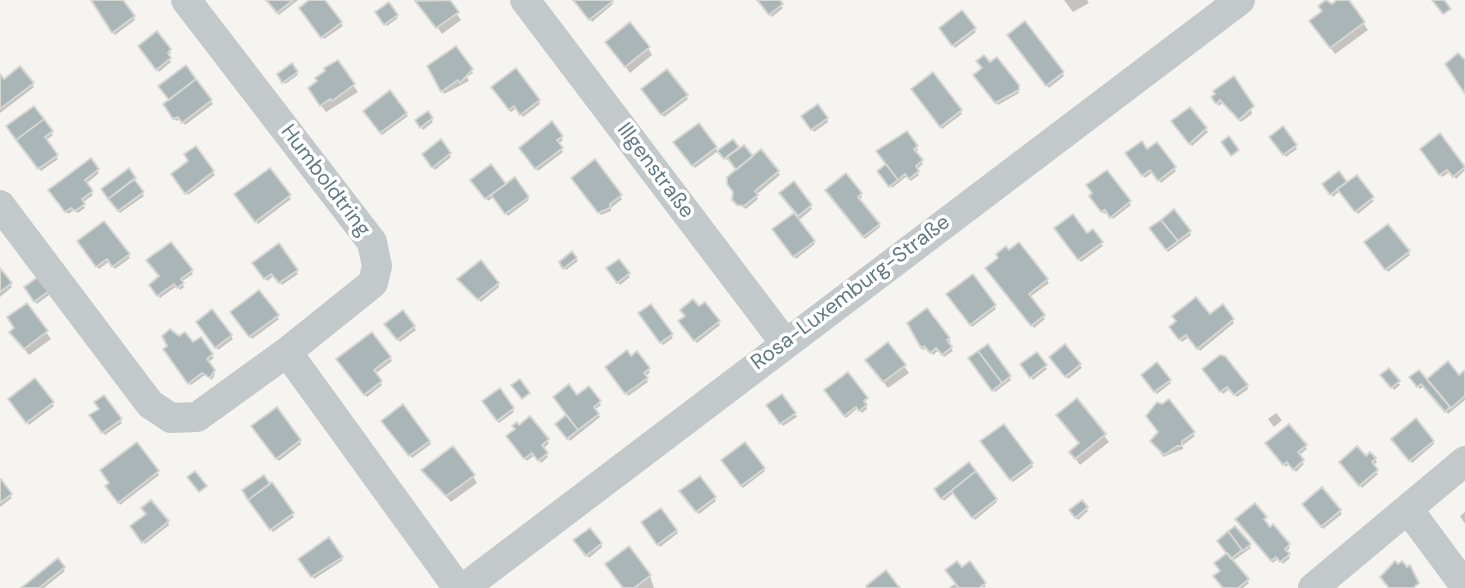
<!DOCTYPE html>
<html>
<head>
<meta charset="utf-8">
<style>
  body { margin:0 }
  canvas { display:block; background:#f5f4f0 }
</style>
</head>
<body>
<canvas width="1465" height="588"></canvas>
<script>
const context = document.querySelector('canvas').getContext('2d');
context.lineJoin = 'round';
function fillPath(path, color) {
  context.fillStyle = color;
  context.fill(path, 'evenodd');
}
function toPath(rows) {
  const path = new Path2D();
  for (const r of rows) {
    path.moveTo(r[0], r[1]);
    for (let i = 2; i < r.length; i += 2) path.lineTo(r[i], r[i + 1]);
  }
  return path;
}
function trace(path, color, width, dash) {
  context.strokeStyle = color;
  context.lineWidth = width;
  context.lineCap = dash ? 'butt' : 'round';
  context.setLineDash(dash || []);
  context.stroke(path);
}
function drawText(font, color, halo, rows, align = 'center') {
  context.font = font + ' "DM Sans",sans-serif';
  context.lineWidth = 7;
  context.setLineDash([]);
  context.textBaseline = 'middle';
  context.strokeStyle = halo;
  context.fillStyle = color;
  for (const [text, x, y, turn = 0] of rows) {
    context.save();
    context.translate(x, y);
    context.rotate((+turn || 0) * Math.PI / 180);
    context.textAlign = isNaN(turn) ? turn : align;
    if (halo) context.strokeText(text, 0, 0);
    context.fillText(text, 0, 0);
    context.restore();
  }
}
fillPath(toPath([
  [94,0,121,0,135,20,115,35,91,2],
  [268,0,298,0,279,15],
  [312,0,323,0,343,26,324,39,303,11],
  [419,0,447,0,461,20,442,34],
  [575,0,610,0,613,4,592,22],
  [759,0,778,0,783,8,772,17],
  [1064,0,1087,0,1089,3,1073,12],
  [1340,0,1347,0,1368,30,1335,54,1316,28,1324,12],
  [389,4,398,18,387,26,377,12],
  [962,12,976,32,955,48,941,28],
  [157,34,171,53,168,57,171,62,159,72,142,49],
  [1011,38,1062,73,1064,76,1049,88],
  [456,48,473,73,467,77,469,81,444,94,430,67],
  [648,48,652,55,630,73,612,49],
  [337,63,358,92,326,112,314,96],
  [291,65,298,75,285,84,279,74],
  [186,68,213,104,185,125,181,119,176,121,167,108],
  [0,77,3,81,32,84,34,87,0,113],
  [977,78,1017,86,1019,93,998,105],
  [495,90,539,101,540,104,523,117,517,108,511,112],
  [645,92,686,96,688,99,664,117],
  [914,93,960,111,962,114,942,129],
  [1214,98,1248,98,1252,114,1241,122,1223,102,1219,106],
  [33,108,53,135,45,141,58,159,41,171,10,130],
  [1190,109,1208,132,1192,146,1175,125],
  [406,114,408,116,382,135,367,115],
  [428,114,433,122,423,130,417,121],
  [803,117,827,119,828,122,814,132],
  [551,124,563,140,558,144,563,152,538,171,523,151],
  [698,125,718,151,695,168,677,146],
  [1283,129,1297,149,1286,157,1272,137],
  [906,133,918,150,915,153,923,164,916,170,919,175,911,181,907,176,892,188,881,174],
  [1440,136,1465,170,1456,179,1450,172,1442,177,1424,153],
  [733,141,753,158,761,152,780,175,756,195,758,199,746,209,736,203,738,170,721,154],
  [441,142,451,157,435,170,426,157],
  [1157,144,1176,171,1161,183,1153,172,1145,178,1127,153,1147,151],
  [195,149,215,175,188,195,173,174,191,161],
  [90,161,99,173,86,184,93,195,82,203,85,208,78,213,74,210,68,214,51,190],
  [269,170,291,199,258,224,237,195],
  [128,171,144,196,120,213,105,192],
  [1107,172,1131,205,1113,219,1108,212,1104,214,1093,200],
  [514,180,529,200,508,216,494,197,488,201,474,183,506,186],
  [575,181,620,196,622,199,611,208,611,211,601,215],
  [793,184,812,209,798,221,815,244,796,259,774,230,796,213],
  [1324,184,1347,184,1374,201,1358,214,1340,191,1333,197],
  [829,194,861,194,862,197,858,200,880,227,865,239],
  [1058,231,1087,236,1093,231,1103,246,1081,262],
  [1153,232,1189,232,1191,235,1168,252],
  [81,244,128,255,130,258,115,269,110,261,99,269],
  [1019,244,1049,283,1030,297,1045,319,1034,328,989,271,1000,259,998,255],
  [1368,245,1408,252,1410,255,1388,272],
  [279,246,298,274,282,285,274,276,267,281,256,266],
  [576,259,578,261,566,270,561,262],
  [618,261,630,277,620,285,610,272],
  [0,270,12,287,0,297],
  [191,271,193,274,181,282,184,287,180,290,177,286,160,298,151,285],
  [38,280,49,295,37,304,26,288],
  [461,283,498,284,499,287,481,302],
  [950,297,994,306,996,309,972,327],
  [26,305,51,339,29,355,11,333],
  [650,306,673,338,663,345,641,313],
  [1222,307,1234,323,1200,351,1189,337,1182,342,1173,330,1209,316],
  [927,310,951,342,948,344,953,351,944,357,939,350,933,355,927,348,923,350,915,338],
  [403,312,416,330,400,342,388,327],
  [234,316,277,316,279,319,252,339],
  [198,322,231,336,233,339,218,350],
  [718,322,720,325,697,343,682,324],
  [372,334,392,361,375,374,382,385,367,397,340,363],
  [179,339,193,345,200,339,214,358,207,363,215,374,212,380,205,375,191,385,165,349],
  [888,344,909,373,888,388,872,367],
  [1065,346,1082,368,1068,379,1053,360],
  [987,347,1011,380,995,392,971,359],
  [637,354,650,372,645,377,648,382,628,396,609,370],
  [1036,354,1047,369,1033,380,1022,365],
  [1448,364,1459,378,1465,372,1465,400,1448,414,1424,386,1420,389,1413,381,1426,382],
  [1389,371,1400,385,1394,390,1384,378],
  [1206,372,1247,386,1248,389,1237,397,1230,389,1223,394],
  [1145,378,1169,381,1171,383,1157,394],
  [500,391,514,412,499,423,485,401],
  [828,394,866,399,867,409,862,413,858,408,846,418],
  [782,396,797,417,783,426,769,406],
  [104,397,122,423,105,435,91,416,101,409],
  [577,398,599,402,601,405,594,410,600,417,570,441,557,424,568,416],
  [1077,400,1109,442,1080,465,1071,452,1080,444],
  [12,403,52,403,54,406,29,425],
  [1276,413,1282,420,1274,427,1268,419],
  [530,419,549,443,543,449,548,457,541,463,535,455,527,461,510,439],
  [385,424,429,441,431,444,412,458],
  [255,430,300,441,301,444,279,461],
  [1159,432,1193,433,1195,436,1183,445,1183,449,1163,457,1152,441],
  [1395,442,1433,442,1434,444,1412,463],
  [984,444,1032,464,1033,467,1013,482],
  [1305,446,1307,449,1298,456,1304,464,1296,472,1289,464,1286,467,1269,447],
  [1366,458,1375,459,1377,462,1372,466,1378,474,1362,488,1343,465],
  [725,463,763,468,765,471,743,488],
  [969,465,997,502,975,520,954,493,944,501,936,490],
  [423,470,473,476,477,483,451,502],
  [157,472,159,475,120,505,108,487],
  [0,482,12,498,0,507],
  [272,484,294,517,273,532,244,491],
  [1322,490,1342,514,1323,529,1306,508],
  [683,495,714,498,716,501,699,514],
  [1082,503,1088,511,1078,520,1073,514],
  [661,510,678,533,660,547,644,523],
  [1465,512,1465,524,1460,516],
  [1265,518,1264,523,1270,529,1273,527,1290,548,1286,552,1290,558,1283,564,1279,558,1273,563,1239,522],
  [168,522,169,525,145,544,132,526],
  [1235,528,1251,548,1231,562,1249,583,1243,588,1224,588,1222,571,1229,554,1219,542],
  [328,539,343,560,314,579,301,559],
  [577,544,601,544,602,547,589,558],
  [629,548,650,576,654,588,623,588],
  [969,564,986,587,949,588,956,583,962,569],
  [63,568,65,571,44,588,24,588]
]), '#0003');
const building = toPath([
  [91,0,123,0,135,16,112,33,91,0],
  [266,0,293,0,277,13,266,0],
  [309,0,325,0,342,22,321,38,299,8,309,0],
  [450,0,459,12,436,28,415,1,450,0],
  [573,0,612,0,613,1,589,20,573,0],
  [757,0,780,0,783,4,769,15,757,0],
  [1326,0,1332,4,1337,0,1349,0,1365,22,1330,48,1309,21,1322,11,1318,6,1326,0],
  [1432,0,1444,0,1451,9,1443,14,1432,0],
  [389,2,398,15,384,25,375,12,389,2],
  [962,10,976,28,952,46,939,28,962,10],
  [1025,21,1064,72,1046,86,1007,35,1025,21],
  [630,22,650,47,625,67,605,42,630,22],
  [157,31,171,49,168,53,171,58,156,70,138,46,157,31],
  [456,46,473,69,460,83,458,80,441,92,427,66,456,46],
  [1458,53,1465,60,1465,94,1445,64,1458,53],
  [984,55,990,62,997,57,1019,85,1019,90,995,103,973,75,982,68,976,61,984,55],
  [338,60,355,84,332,101,330,99,320,106,308,88,317,81,315,78,325,71,324,68,338,60],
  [292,63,298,72,282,83,277,74,292,63],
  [186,65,196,79,169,100,158,86,186,65],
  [20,66,34,83,0,109,0,74,4,79,20,66],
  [516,68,540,100,520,115,514,106,509,110,491,87,516,68],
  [667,69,688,95,661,115,641,89,667,69],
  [933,72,962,110,940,127,911,89,933,72],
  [1234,76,1254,106,1239,120,1220,100,1216,104,1211,97,1215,94,1213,91,1234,76],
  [196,79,212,100,182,123,178,117,173,119,163,104,196,79],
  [390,90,407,113,380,133,363,111,390,90],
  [818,104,828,118,811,130,801,116,818,104],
  [34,106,44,119,16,140,6,126,34,106],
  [1190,107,1207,128,1189,144,1171,121,1190,107],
  [428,111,433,118,420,128,415,120,428,111],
  [44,119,53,131,45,137,58,155,38,169,16,140,44,119],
  [552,121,563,136,557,140,563,148,535,169,519,148,552,121],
  [699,123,717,147,692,166,673,142,699,123],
  [1283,126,1297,145,1283,155,1269,137,1283,126],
  [907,131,918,146,914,149,923,160,916,166,919,171,909,179,905,174,898,180,876,151,907,131],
  [1440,133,1465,167,1453,177,1447,170,1439,175,1420,149,1440,133],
  [1229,136,1239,150,1231,156,1221,142,1229,136],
  [441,139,451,153,432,168,422,154,441,139],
  [733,139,739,147,724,159,717,151,733,139],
  [1142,141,1147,149,1157,142,1176,167,1158,181,1150,170,1142,176,1125,153,1142,141],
  [744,145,753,156,736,170,727,157,744,145],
  [196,146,214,171,185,194,171,174,188,161,184,154,196,146],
  [761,149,779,171,755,191,758,195,744,206,737,205,732,200,733,192,727,184,727,177,761,149],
  [91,158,99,169,85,180,93,191,82,199,85,204,75,211,71,208,65,212,48,190,91,158],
  [595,159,622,195,610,204,610,208,598,213,571,178,595,159],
  [491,164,506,184,485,199,470,180,491,164],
  [886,164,898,180,889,187,877,171,886,164],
  [129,168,136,178,108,199,101,189,129,168],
  [270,168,291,195,255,222,234,194,270,168],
  [1107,170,1131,201,1110,218,1105,210,1101,212,1089,196,1092,193,1086,185,1107,170],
  [1339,171,1347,182,1330,195,1322,184,1339,171],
  [846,173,862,193,858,197,880,224,863,237,825,190,846,173],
  [1357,175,1374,197,1355,212,1337,189,1357,175],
  [515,177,529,197,505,214,491,195,515,177],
  [134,179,144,192,118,211,108,199,134,179],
  [794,181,812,205,798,216,779,193,794,181],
  [1174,209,1191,231,1178,241,1161,220,1174,209],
  [794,213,815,241,793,257,772,229,794,213],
  [1073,214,1087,233,1093,229,1103,242,1078,260,1054,228,1073,214],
  [1161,220,1178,241,1166,250,1149,228,1161,220],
  [104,221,130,254,112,267,107,259,96,267,77,241,104,221],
  [1388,224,1410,251,1385,270,1364,242,1388,224],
  [171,242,193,270,181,279,184,283,177,288,174,284,157,296,149,285,159,276,146,260,171,242],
  [1019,242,1048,279,1029,294,1045,315,1031,326,985,268,998,258,996,254,1006,246,1009,250,1019,242],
  [279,243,298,270,279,283,271,274,264,279,252,263,279,243],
  [572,251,577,258,563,269,559,262,572,251],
  [619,259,630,273,617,283,606,268,619,259],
  [481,260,499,283,478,300,457,279,481,260],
  [0,268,12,283,0,292,0,268],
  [973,274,996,305,970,325,946,294,973,274],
  [38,277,49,291,34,302,24,287,38,277],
  [259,290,279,315,249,337,230,312,259,290],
  [1196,297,1210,314,1223,304,1234,319,1197,349,1186,335,1179,340,1169,327,1176,321,1172,316,1196,297],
  [693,299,699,306,705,302,720,321,694,341,678,321,685,316,680,310,693,299],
  [27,303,48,331,24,349,9,332,14,328,7,317,27,303],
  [651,304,673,334,660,343,638,313,651,304],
  [927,308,950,338,947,340,952,347,942,355,936,348,930,353,924,346,921,348,907,323,927,308],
  [212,309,232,335,215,348,196,322,212,309],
  [403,310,415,326,397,340,384,324,403,310],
  [170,329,179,336,185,332,193,342,201,337,213,354,207,359,215,370,210,378,202,373,188,384,163,349,167,346,162,336,170,329],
  [372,332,391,357,374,370,382,381,364,395,336,359,372,332],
  [888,342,906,365,883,382,865,360,888,342],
  [988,344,1011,376,1002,383,978,351,988,344],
  [1065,344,1081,364,1065,377,1049,357,1065,344],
  [627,350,631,356,637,351,650,368,644,373,648,378,625,394,605,367,627,350],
  [978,351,1002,383,992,391,968,358,978,351],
  [1037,352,1047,365,1030,378,1020,364,1037,352],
  [1220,355,1225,356,1248,385,1234,395,1227,387,1220,392,1202,369,1220,355],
  [1448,361,1459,375,1465,370,1465,396,1451,408,1427,379,1448,361],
  [1157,362,1171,380,1154,392,1141,375,1157,362],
  [1389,368,1400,381,1391,388,1380,375,1389,368],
  [1419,370,1450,407,1445,412,1421,384,1417,387,1409,377,1419,370],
  [848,372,868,398,864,401,867,405,859,411,856,407,844,416,824,390,848,372],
  [35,378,54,402,26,423,8,399,35,378],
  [520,379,530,393,522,399,511,385,520,379],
  [569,384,577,395,589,386,601,401,594,407,599,414,578,430,553,397,569,384],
  [500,388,514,408,497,421,482,401,500,388],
  [782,394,796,413,780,424,766,405,782,394],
  [104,395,122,419,102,433,89,415,99,409,94,402,104,395],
  [1077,398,1106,434,1075,459,1069,452,1079,443,1056,415,1077,398],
  [1169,399,1195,432,1182,441,1182,446,1177,446,1164,455,1150,441,1158,432,1146,416,1157,402,1162,404,1169,399],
  [403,404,430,441,409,456,381,421,403,404],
  [277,407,301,440,276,459,251,426,277,407],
  [566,415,578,430,567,439,555,424,566,415],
  [530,416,549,439,542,445,548,453,538,461,532,453,524,459,506,436,515,429,512,426,517,422,519,425,530,416],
  [1416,418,1434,441,1409,461,1391,439,1416,418],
  [1004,424,1033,463,1010,480,980,441,1004,424],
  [1289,424,1307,445,1298,452,1304,460,1293,470,1287,462,1283,465,1265,443,1289,424],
  [137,442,159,471,118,503,105,486,109,483,100,470,137,442],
  [745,442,765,468,741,486,721,460,745,442],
  [453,446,475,475,446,496,421,470,453,446],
  [1357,446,1366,456,1370,452,1376,458,1372,462,1378,470,1359,486,1339,462,1357,446],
  [969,462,976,471,941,499,934,489,969,462],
  [195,471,207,486,199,492,187,477,195,471],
  [976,471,997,499,972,518,951,491,976,471],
  [264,475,270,484,248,500,242,490,264,475],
  [700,476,716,497,696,512,679,491,700,476],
  [1,479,12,494,0,503,0,480,1,479],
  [272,482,294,513,270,530,248,500,272,482],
  [1322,487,1341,510,1321,527,1302,504,1322,487],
  [151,500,169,521,142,543,130,526,146,514,141,508,151,500],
  [1082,500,1088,507,1075,518,1069,510,1082,500],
  [1255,503,1267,517,1264,519,1270,527,1273,524,1290,544,1285,549,1290,554,1280,562,1276,557,1271,561,1235,519,1255,503],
  [661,508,677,530,657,545,641,522,661,508],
  [1235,526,1251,544,1243,551,1228,531,1235,526],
  [590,528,602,543,586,556,573,540,590,528],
  [1228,531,1242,550,1231,559,1217,541,1228,531],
  [329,537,343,557,311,577,298,559,329,537],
  [629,546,651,575,634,588,623,588,605,564,629,546],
  [1227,553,1249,579,1238,588,1223,588,1213,576,1220,571,1214,563,1227,553],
  [58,558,65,567,39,588,21,588,58,558],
  [957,561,962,567,970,561,986,583,979,588,959,588,945,570,957,561],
  [1395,561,1398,564,1402,561,1407,567,1410,565,1419,583,1413,588,1389,588,1380,577,1395,561],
  [886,570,900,588,867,588,866,586,886,570]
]);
fillPath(building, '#aab5b8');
trace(building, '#d6d6d3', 2);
trace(toPath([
  [525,0,785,343],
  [0,205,150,404,171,418,197,417,287,352,373,283,377,266,372,242,186,0],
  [287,352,458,588],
  [1408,509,1465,586],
  [464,588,1240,0],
  [1313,588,1465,461]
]), '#c3c8ca', 30);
drawText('21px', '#617984', '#fff', [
  ["Illgenstraße",655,171,53],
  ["Humboldtring",325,181,53],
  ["Rosa-Luxemburg-Straße",851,293,-37]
]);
</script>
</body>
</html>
